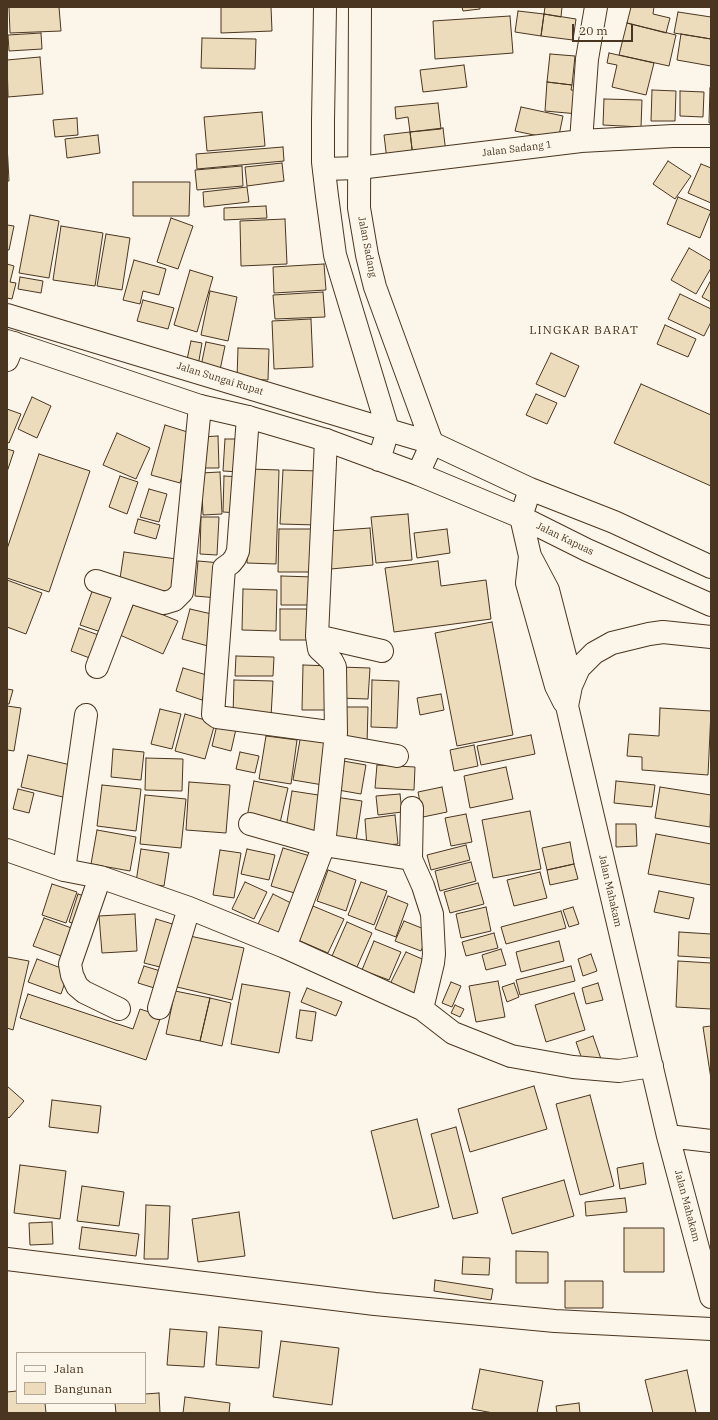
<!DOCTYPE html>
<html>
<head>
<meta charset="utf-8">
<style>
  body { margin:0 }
  #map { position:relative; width:718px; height:1420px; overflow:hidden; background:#fbf6e9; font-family:"IBM Plex Serif",serif }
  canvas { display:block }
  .frame { position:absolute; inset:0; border:8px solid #4a3520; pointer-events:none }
  .legend { position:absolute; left:16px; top:1352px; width:130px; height:52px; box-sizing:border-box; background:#fbf6e9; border:1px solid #b4a999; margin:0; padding:5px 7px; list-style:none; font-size:12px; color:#4a3520 }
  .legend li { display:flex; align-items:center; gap:8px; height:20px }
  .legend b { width:20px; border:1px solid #b4a999 }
  .scale { position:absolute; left:572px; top:24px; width:61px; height:18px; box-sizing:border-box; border:2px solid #4a3520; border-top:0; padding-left:5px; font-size:12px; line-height:14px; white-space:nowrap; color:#4a3520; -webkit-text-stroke:3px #fbf6e9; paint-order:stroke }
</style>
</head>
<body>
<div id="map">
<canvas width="718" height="1420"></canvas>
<div class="frame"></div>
<ul class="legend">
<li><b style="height:5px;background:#fbf6e9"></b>Jalan</li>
<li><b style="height:11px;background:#ecdcbc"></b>Bangunan</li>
</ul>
<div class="scale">20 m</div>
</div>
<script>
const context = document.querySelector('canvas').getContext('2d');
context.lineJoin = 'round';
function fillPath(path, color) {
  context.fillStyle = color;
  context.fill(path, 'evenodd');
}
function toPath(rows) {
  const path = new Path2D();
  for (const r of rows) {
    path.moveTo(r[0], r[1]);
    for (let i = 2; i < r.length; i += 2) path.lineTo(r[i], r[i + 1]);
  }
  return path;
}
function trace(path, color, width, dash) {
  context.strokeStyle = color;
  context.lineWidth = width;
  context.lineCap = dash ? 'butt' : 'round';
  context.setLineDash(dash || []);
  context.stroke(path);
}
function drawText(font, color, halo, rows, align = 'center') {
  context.font = font + ' "IBM Plex Serif",serif';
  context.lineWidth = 3;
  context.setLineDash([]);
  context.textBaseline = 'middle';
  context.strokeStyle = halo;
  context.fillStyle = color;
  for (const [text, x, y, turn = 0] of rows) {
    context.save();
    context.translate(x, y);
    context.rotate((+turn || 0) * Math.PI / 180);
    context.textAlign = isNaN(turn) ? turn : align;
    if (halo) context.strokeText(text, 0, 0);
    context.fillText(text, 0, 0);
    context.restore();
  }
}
const building = toPath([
  [9,7,59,7,61,31,10,33,9,7],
  [221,7,271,7,272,31,221,33,221,7],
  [462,7,480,7,480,9,463,11,462,7],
  [545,7,562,7,561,17,544,14,545,7],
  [631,7,654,7,653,14,670,18,666,33,627,23,631,7],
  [518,11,544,14,541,36,515,32,518,11],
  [678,12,711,17,711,39,674,33,678,12],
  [544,14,576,19,573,40,541,36,544,14],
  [510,16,513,53,435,59,433,21,510,16],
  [627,23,676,35,669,66,619,55,627,23],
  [41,33,42,49,9,51,8,35,41,33],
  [681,34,711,39,711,66,677,60,681,34],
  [202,38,256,39,255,69,201,68,202,38],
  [609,53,654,63,646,95,612,87,617,65,607,63,609,53],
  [550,54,575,56,572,85,547,82,550,54],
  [40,57,43,94,8,97,7,60,40,57],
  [464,65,467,87,423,92,420,70,464,65],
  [547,82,572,85,571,90,580,91,578,114,545,111,547,82],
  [710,88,711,88,711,123,709,123,710,88],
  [652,90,676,91,675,121,651,121,652,90],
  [680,91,704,92,703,117,680,116,680,91],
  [604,99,642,100,641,127,603,125,604,99],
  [438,103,441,129,410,132,408,117,396,119,395,107,438,103],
  [521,107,563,116,558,140,515,131,521,107],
  [262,112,265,146,207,151,204,117,262,112],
  [77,118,78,135,55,137,53,120,77,118],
  [443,128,446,153,413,157,410,132,443,128],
  [410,132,413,157,387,160,384,135,410,132],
  [98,135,100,153,67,158,65,139,98,135],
  [7,144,9,181,7,181,7,144],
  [283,147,284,161,197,169,196,154,283,147],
  [668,161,691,176,675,199,653,184,668,161],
  [282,163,284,181,247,186,245,167,282,163],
  [701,164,711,168,711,203,688,193,701,164],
  [242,166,243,186,197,190,195,170,242,166],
  [133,182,190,182,189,216,133,216,133,182],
  [247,187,249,202,204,207,203,192,247,187],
  [678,197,711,211,700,238,667,224,678,197],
  [266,206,267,218,224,220,224,208,266,206],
  [30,215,59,221,49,278,19,273,30,215],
  [171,218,193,226,178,269,157,262,171,218],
  [285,219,287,264,241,266,240,221,285,219],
  [7,225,14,226,9,250,7,250,7,225],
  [61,226,103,233,95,286,53,280,61,226],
  [106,234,130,238,122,290,97,286,106,234],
  [689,248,711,261,711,268,696,294,671,280,689,248],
  [134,260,166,269,159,295,143,291,140,304,123,300,134,260],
  [7,264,14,266,10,282,16,283,12,299,7,298,7,264],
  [324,264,326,290,274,293,273,267,324,264],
  [190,270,213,277,197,332,174,325,190,270],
  [20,277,43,281,41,293,18,289,20,277],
  [711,280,711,302,702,297,711,280],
  [210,291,237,297,228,341,201,335,210,291],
  [323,292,325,317,275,319,273,295,323,292],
  [680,294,711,309,711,322,704,336,668,319,680,294],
  [143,300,174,308,168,329,137,321,143,300],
  [311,319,313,367,274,369,272,321,311,319],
  [665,325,696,339,688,357,657,344,665,325],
  [191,341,202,343,198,366,186,364,191,341],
  [206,342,225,346,220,370,201,366,206,342],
  [238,348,269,349,268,380,237,379,238,348],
  [551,353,579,366,565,397,536,384,551,353],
  [641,384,711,415,711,486,614,443,641,384],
  [536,394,557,403,547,424,526,415,536,394],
  [32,397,51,406,37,438,18,429,32,397],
  [7,409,21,414,9,443,7,442,7,409],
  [165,425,194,434,180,483,151,475,165,425],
  [117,433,150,448,136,479,103,465,117,433],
  [218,436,219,468,201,468,201,437,218,436],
  [225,439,241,439,240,472,223,471,225,439],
  [7,449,14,451,7,472,7,449],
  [39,454,90,471,49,592,7,578,7,549,39,454],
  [250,469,279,470,276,564,247,563,250,469],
  [283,470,320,471,317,525,280,524,283,470],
  [220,472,222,514,203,515,201,473,220,472],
  [120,476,138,482,127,514,109,507,120,476],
  [224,476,241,477,239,513,223,512,224,476],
  [149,489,167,494,159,522,140,517,149,489],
  [408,514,412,560,376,563,371,517,408,514],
  [201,517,219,517,217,555,200,554,201,517],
  [138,519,160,525,156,539,134,533,138,519],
  [370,528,373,565,331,569,328,531,370,528],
  [279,529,317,529,317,572,278,572,279,529],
  [447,529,450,553,417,558,414,533,447,529],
  [124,552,177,559,172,592,119,585,124,552],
  [198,561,221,563,218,598,195,596,198,561],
  [438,561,441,586,486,580,491,619,394,632,385,568,438,561],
  [281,576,314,577,314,605,281,605,281,576],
  [7,580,42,593,26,634,7,627,7,580],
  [94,586,121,595,107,634,80,625,94,586],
  [243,589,277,590,276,631,242,630,243,589],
  [134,603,178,621,163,654,120,635,134,603],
  [190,609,216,615,208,646,182,639,190,609],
  [280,609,315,609,315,640,280,640,280,609],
  [492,622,513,735,457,746,435,633,492,622],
  [79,628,104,637,95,660,71,651,79,628],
  [236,656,274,657,273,676,235,676,236,656],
  [303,665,332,666,332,710,302,710,303,665],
  [340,667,370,668,368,699,338,698,340,667],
  [183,668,210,676,202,700,176,691,183,668],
  [234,680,273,681,271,717,233,715,234,680],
  [372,680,399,681,397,728,371,727,372,680],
  [7,689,13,690,9,704,7,704,7,689],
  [441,694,444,710,420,715,417,698,441,694],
  [7,706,21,708,14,751,7,750,7,706],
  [340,707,368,707,367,745,339,744,340,707],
  [660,708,711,711,708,775,642,770,642,757,627,756,629,734,659,736,660,708],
  [160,709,181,714,172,749,151,744,160,709],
  [185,714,215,723,205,759,175,751,185,714],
  [217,725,236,729,231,751,212,746,217,725],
  [301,734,331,739,323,785,293,780,301,734],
  [531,735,535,754,481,765,477,746,531,735],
  [266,736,297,740,291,784,259,779,266,736],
  [474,745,478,766,454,771,450,750,474,745],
  [113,749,144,752,141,780,111,777,113,749],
  [240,752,259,756,255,773,236,769,240,752],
  [28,755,75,766,67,798,21,787,28,755],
  [146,758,183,759,182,791,145,790,146,758],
  [343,761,366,765,361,794,338,790,343,761],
  [377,765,415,767,414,790,375,788,377,765],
  [506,767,513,799,470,808,464,776,506,767],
  [254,781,288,788,280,823,247,817,254,781],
  [616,781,655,785,652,807,614,803,616,781],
  [189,782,230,785,226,833,186,830,189,782],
  [102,785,141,789,136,831,97,826,102,785],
  [442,787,447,812,423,817,418,792,442,787],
  [660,787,711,795,710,827,655,818,660,787],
  [18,789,34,793,29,813,13,809,18,789],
  [292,791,325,796,319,833,286,828,292,791],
  [400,794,402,812,378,815,376,796,400,794],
  [145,795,186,799,181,848,140,844,145,795],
  [335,797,362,801,356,841,329,837,335,797],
  [530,811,541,869,493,878,482,820,530,811],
  [466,814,472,842,451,846,445,818,466,814],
  [395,815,398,844,367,847,365,819,395,815],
  [616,824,636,824,637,846,616,847,616,824],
  [97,830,136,837,130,871,91,864,97,830],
  [656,834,711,844,711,885,648,874,656,834],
  [570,842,574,864,547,870,542,848,570,842],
  [466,845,470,860,431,870,427,855,466,845],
  [283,848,310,856,298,894,271,886,283,848],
  [141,849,169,853,164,886,136,882,141,849],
  [247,849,275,855,269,880,241,874,247,849],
  [220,850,241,853,234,898,213,895,220,850],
  [471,862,476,881,440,891,435,871,471,862],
  [574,864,578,879,550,885,547,870,574,864],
  [328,870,356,880,346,911,317,901,328,870],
  [540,872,547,898,514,906,507,880,540,872],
  [245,882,267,892,254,919,232,909,245,882],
  [361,882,387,891,374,925,348,915,361,882],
  [478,883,484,904,450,913,444,892,478,883],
  [52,884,77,892,66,923,42,915,52,884],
  [659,891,694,898,689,919,654,912,659,891],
  [78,894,90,898,81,926,69,922,78,894],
  [273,894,297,906,280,939,256,928,273,894],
  [388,896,408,904,396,937,375,929,388,896],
  [313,906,344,919,328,953,298,940,313,906],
  [486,907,491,931,461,938,456,914,486,907],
  [573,907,579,924,569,927,563,910,573,907],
  [561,911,566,928,506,944,501,927,561,911],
  [135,914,137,951,102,953,99,916,135,914],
  [44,918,77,930,67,958,33,946,44,918],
  [156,919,179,926,168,969,144,963,156,919],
  [404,921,429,931,421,951,395,941,404,921],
  [347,922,372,933,357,967,332,956,347,922],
  [679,932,711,934,711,958,678,956,679,932],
  [494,933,498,948,466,956,462,942,494,933],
  [190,936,244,948,232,1000,177,987,190,936],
  [374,941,401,952,389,980,362,970,374,941],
  [559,941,564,961,521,972,516,952,559,941],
  [501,949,506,965,486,970,482,955,501,949],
  [406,952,429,962,414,995,390,984,406,952],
  [591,954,597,971,583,976,578,959,591,954],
  [7,957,29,961,13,1030,7,1028,7,957],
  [37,959,69,971,61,994,28,982,37,959],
  [678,961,711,963,711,1009,676,1007,678,961],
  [144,966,167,973,161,990,138,983,144,966],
  [571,966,575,981,520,995,516,980,571,966],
  [498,981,505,1017,476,1022,469,986,498,981],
  [451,982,461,986,452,1007,442,1003,451,982],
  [514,983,519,997,507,1002,502,987,514,983],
  [598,983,603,1000,586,1004,582,988,598,983],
  [242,984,290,992,279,1053,231,1044,242,984],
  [307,988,342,1002,336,1016,301,1002,307,988],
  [175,991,210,998,200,1041,166,1034,175,991],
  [574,993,585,1030,546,1042,535,1005,574,993],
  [28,994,133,1029,140,1009,161,1016,146,1060,20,1018,28,994],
  [210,998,231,1003,222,1046,200,1041,210,998],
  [455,1005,464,1009,460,1017,451,1013,455,1005],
  [300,1010,316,1012,312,1041,296,1038,300,1010],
  [711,1026,711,1079,703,1027,711,1026],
  [593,1036,601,1059,584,1065,576,1042,593,1036],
  [7,1086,24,1101,9,1118,7,1116,7,1086],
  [534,1086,547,1129,470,1152,458,1109,534,1086],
  [590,1095,614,1186,580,1195,556,1104,590,1095],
  [52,1100,101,1106,98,1133,49,1127,52,1100],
  [417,1119,439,1207,393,1219,371,1131,417,1119],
  [456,1127,478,1213,453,1219,431,1134,456,1127],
  [643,1163,646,1184,620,1189,617,1168,643,1163],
  [20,1165,66,1171,60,1219,14,1213,20,1165],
  [564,1180,574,1216,512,1234,502,1198,564,1180],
  [82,1186,124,1192,119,1226,77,1221,82,1186],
  [625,1198,627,1212,586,1216,585,1202,625,1198],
  [146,1205,170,1206,168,1259,144,1259,146,1205],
  [239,1212,245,1256,198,1262,192,1219,239,1212],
  [52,1222,53,1244,30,1245,29,1223,52,1222],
  [82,1227,139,1234,136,1256,79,1249,82,1227],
  [624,1228,664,1228,664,1272,624,1272,624,1228],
  [516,1251,548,1252,548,1283,516,1283,516,1251],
  [463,1257,490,1258,489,1275,462,1274,463,1257],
  [435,1280,493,1289,491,1300,434,1291,435,1280],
  [565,1281,603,1281,603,1308,565,1308,565,1281],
  [219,1327,262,1331,259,1368,216,1365,219,1327],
  [170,1329,207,1332,204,1367,167,1365,170,1329],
  [281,1341,339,1348,332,1405,273,1397,281,1341],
  [480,1369,543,1381,537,1413,493,1413,472,1409,480,1369],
  [687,1370,696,1413,653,1413,645,1380,687,1370],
  [17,1391,17,1403,45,1403,46,1413,7,1413,7,1392,17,1391],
  [159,1393,160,1413,116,1413,115,1403,145,1403,145,1394,159,1393],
  [185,1397,230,1403,229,1413,183,1413,185,1397],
  [579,1403,580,1413,557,1413,556,1406,579,1403]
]);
fillPath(building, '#ecdcbc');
trace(building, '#4a3520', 1);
const minor = toPath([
  [581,141,587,59,596,7],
  [324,169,359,168,581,141,673,136,711,136],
  [7,360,14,343],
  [248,417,238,551,235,558,231,563,224,568,213,714,217,717,336,733],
  [432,443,530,489,614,522,711,567],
  [418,474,521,517,587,550,711,605],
  [530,489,521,517,530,556,548,590,565,656,571,686,567,706,668,1136,711,1297],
  [530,556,527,583,556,686,564,702],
  [96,581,164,603,174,600,182,592,200,406],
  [317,636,382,651],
  [97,667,126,591],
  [571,686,579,668,594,653,612,643,649,634,663,632,711,637],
  [335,745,397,756],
  [412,808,411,859,423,886,432,914,434,954,433,963,422,1009],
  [250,824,324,845,411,859],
  [7,850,64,870,100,877,189,908,285,947,422,1009,453,1033,511,1056,573,1067,619,1071,652,1066],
  [64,870,86,715],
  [100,877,70,964,72,975,77,986,84,992,119,1009],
  [285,947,324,845,336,733,335,667,332,661,319,649,317,636,326,440],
  [159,1008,189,908],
  [668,1136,711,1141],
  [7,1259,375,1304,555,1321,711,1329]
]);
const major = toPath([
  [325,7,323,120,323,162,327,196,335,255,388,430,379,460],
  [7,315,388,430,432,443],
  [7,341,200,406,248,417,326,440,418,474,432,443,375,287,367,255,359,208,360,7]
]);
trace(minor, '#4a3520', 24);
trace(major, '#4a3520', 24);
trace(minor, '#fbf6e9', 22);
trace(major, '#fbf6e9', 22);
drawText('10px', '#4a3520', '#fbf6e9', [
  ["Jalan Sadang 1",517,149,-7],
  ["Jalan Sadang",367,247,79],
  ["Jalan Sungai Rupat",220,379,17],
  ["Jalan Kapuas",565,539,26],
  ["Jalan Mahakam",610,891,77],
  ["Jalan Mahakam",687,1206,75]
]);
context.letterSpacing = '1px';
drawText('12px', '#4a3520', '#fbf6e9', [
  ["LINGKAR BARAT",584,331]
]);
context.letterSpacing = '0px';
</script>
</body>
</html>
